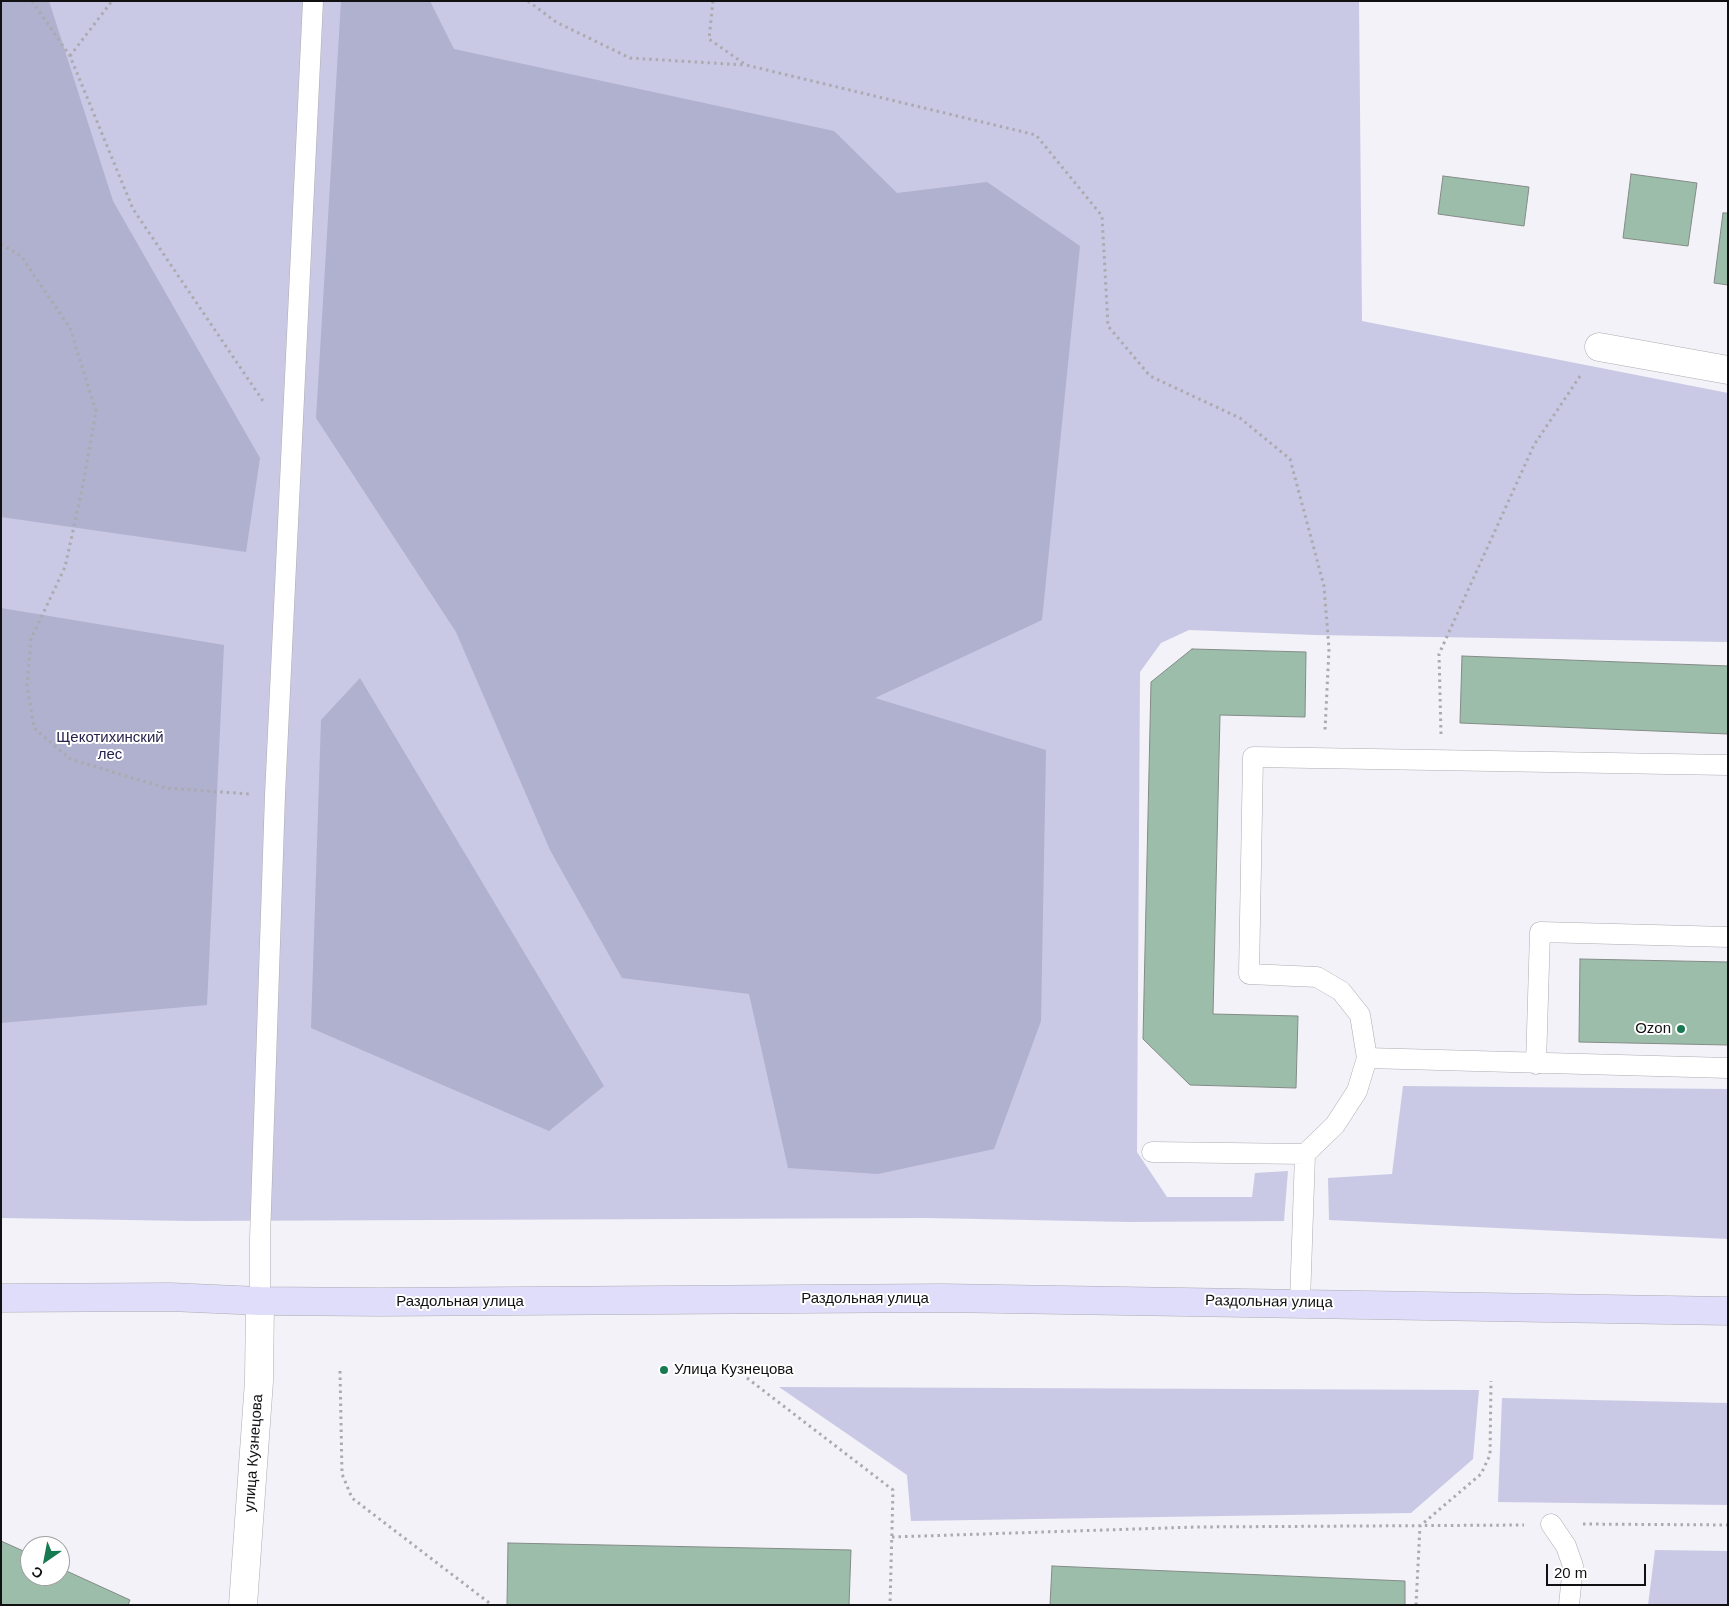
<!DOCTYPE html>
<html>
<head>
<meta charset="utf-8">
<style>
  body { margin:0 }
  #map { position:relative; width:1729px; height:1606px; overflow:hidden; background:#f2f2f8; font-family:Helvetica,sans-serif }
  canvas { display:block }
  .frame { position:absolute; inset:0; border:2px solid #111114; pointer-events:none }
  .north { position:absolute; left:20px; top:1536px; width:50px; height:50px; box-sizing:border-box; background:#fff; border:1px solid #a0a0a1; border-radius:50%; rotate:213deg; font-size:14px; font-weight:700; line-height:20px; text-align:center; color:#111114 }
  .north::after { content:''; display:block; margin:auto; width:18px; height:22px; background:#187a51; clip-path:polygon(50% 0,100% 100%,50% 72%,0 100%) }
  .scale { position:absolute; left:1546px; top:1564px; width:100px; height:22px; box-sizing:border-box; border:2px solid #111114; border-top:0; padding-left:6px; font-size:15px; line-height:18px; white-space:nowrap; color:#111114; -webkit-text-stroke:4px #fff; paint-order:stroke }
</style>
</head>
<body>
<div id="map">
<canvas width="1729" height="1606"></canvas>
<div class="frame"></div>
<div class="north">С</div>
<div class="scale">20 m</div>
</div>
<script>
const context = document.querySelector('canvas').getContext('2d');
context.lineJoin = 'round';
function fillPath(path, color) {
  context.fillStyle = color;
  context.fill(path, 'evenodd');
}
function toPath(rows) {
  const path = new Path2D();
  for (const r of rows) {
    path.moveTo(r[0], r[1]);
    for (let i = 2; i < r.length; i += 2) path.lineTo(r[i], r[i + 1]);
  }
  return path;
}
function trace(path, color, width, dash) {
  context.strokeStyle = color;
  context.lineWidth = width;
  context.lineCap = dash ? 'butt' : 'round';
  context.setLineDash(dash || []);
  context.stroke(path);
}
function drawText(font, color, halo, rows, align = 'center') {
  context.font = font + ' Helvetica,sans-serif';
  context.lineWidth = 4;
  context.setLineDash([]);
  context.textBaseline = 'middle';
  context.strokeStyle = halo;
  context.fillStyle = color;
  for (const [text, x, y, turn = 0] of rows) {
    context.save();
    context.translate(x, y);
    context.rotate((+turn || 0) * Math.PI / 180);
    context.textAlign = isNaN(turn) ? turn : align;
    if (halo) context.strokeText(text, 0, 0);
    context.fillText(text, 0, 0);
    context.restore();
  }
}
fillPath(toPath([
  [1,1,1359,1,1362,321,1728,393,1728,642,1315,635,1189,630,1161,643,1140,672,1137,1152,1167,1197,1252,1197,1255,1173,1288,1171,1284,1221,1128,1222,928,1218,190,1221,1,1218],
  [1403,1086,1728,1089,1728,1239,1329,1220,1328,1178,1392,1174],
  [779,1387,1479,1390,1473,1459,1411,1513,911,1521,907,1475],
  [1502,1398,1728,1403,1728,1505,1498,1502],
  [1655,1550,1728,1551,1728,1605,1648,1605]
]), '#c9c9e5');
fillPath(toPath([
  [1,1,49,1,113,201,260,458,246,552,1,517],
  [341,1,430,1,454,49,834,131,897,193,987,182,1080,246,1042,620,875,698,1046,750,1041,1021,994,1149,878,1174,788,1168,749,994,622,978,550,850,456,632,316,418],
  [1,608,224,645,207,1005,1,1023],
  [360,678,604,1086,549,1131,311,1028,321,720]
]), '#b0b0cf');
const building = toPath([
  [1631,174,1697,183,1688,246,1623,238,1631,174],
  [1443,176,1529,187,1524,226,1438,214,1443,176],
  [1723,213,1728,213,1728,285,1714,283,1723,213],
  [1192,649,1306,652,1305,717,1220,715,1213,1014,1298,1016,1296,1088,1190,1085,1143,1039,1151,682,1192,649],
  [1462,656,1728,666,1728,734,1460,723,1462,656],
  [1580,959,1728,962,1728,1045,1579,1042,1580,959],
  [1,1541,30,1554,30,1576,60,1576,60,1568,130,1600,128,1605,1,1605,1,1541],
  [508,1543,851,1550,849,1605,507,1605,508,1543],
  [1052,1566,1405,1581,1405,1605,1050,1605,1052,1566]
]);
fillPath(building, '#9cbdaa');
trace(building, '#848b87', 1);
const lane = toPath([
  [1367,1058,1728,1068],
  [1536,1064,1540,932,1728,937],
  [1152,1152,1305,1154],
  [260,1301,260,1238,275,795,313,1],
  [1300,1302,1305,1154,1335,1125,1357,1091,1367,1058,1360,1015,1341,991,1317,977,1249,974,1253,757,1728,765],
  [1551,1524,1566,1546,1573,1566,1569,1605]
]);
const street = toPath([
  [1599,347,1728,370],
  [243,1605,259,1381,260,1301]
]);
const secondary = toPath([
  [1,1298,170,1297,260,1301,381,1302,942,1298,1728,1311]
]);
trace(lane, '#acacb2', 21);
trace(street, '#acacb2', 29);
trace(secondary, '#acacb2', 29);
trace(toPath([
  [32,1,70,56,133,209,265,404],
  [528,1,556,22,630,58,745,65],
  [713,1,709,39,746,65,1036,135,1102,216,1108,326,1150,376,1240,418,1290,459,1324,586,1329,649,1325,730],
  [70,56,112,1],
  [1,244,21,256,70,328,96,411,82,490,65,567,31,639,27,686,34,728,70,759,166,788,249,794],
  [1441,734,1439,654,1534,445,1582,373],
  [340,1371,342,1474,352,1498,492,1605],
  [747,1378,893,1490,890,1605],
  [1583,1524,1728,1525],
  [892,1537,1196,1527,1524,1525],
  [1416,1605,1420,1526,1481,1474,1490,1455,1491,1381]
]), '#aaaaaf', 3, [2.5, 4]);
trace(lane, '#fff', 20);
trace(street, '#fff', 28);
trace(secondary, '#dfddf9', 28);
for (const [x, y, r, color] of [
  [1681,1029,5,"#187a51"],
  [664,1370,5,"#187a51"]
]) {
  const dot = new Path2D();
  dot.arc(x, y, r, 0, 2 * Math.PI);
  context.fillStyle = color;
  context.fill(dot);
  trace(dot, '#fff', 2);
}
drawText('15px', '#27224c', '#fff', [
  ["Щекотихинский",110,738],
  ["лес",110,755]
]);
drawText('15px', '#111114', '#fff', [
  ["Ozon",1671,1029],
  ["Улица Кузнецова",674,1370,"left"]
], 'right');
drawText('15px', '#111114', '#fff', [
  ["Раздольная улица",865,1299],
  ["Раздольная улица",460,1302],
  ["Раздольная улица",1269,1302,1],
  ["улица Кузнецова",254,1453,-86]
]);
</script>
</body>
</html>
